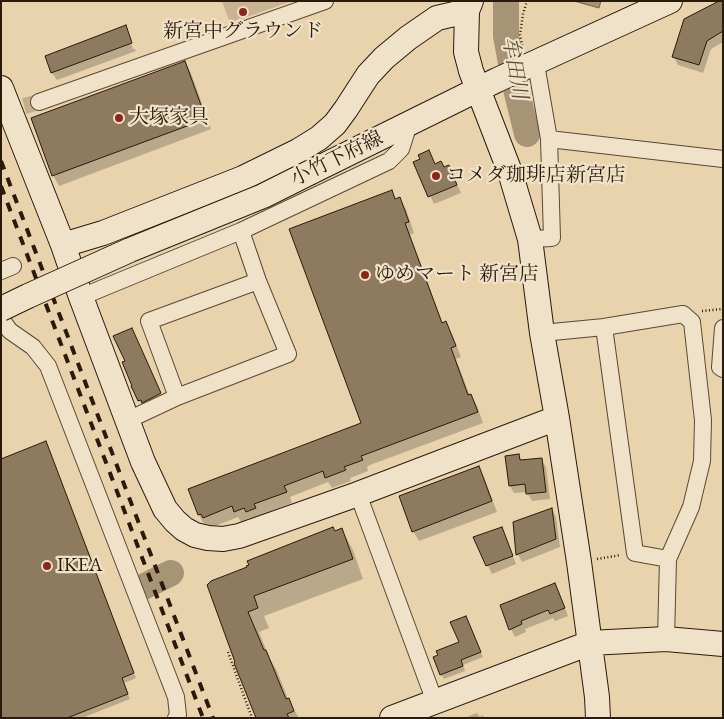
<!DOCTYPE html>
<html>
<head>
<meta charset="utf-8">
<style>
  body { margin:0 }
  #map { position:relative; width:724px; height:719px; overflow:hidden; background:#e8d3ac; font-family:"EB Garamond",serif }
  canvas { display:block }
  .frame { position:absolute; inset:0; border:2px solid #2a1a0c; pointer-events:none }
</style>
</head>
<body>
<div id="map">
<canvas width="724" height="719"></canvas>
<div class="frame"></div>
</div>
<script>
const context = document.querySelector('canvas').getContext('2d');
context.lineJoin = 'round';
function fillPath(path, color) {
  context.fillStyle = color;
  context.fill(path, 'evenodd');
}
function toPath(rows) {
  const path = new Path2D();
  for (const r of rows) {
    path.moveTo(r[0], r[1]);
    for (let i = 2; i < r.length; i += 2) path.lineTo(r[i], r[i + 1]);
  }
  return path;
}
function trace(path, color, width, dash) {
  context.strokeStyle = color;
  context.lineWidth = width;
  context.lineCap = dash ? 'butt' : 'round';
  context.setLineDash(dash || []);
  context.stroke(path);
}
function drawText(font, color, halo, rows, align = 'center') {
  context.font = font + ' "EB Garamond","Noto Serif JP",serif';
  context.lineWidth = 4.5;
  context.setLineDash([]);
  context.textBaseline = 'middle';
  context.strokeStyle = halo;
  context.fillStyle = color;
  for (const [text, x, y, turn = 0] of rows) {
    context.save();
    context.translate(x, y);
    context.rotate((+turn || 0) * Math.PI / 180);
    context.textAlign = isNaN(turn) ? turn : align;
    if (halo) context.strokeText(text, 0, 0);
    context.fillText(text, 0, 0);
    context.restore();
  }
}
fillPath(toPath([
  [222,1,292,1,230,23]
]), '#c8b491');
const water = toPath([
  [574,1,601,1,599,8,574,1]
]);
fillPath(water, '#a79476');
trace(water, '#75634c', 1);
fillPath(toPath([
  [723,1,723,42,711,49,703,73,678,65,674,57],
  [125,27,129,33,127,33,133,49,135,49,136,51,57,80,52,73,46,56],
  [185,62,191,73,211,129,59,186,53,175],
  [415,163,435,165,444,169,453,175,461,193,434,204],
  [392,192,396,200,399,199,406,209,414,233,410,235,443,324,446,323,452,334,461,357,456,359,470,396,471,395,477,406,483,423,370,465,367,467,368,471,350,478,351,481,332,488,328,482,290,497,292,503,260,515,261,520,253,523,250,518,241,522,238,517,210,528,208,524,205,526,199,515,190,490,363,424],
  [134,334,163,399,142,405,139,400,126,362],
  [48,448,136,678,124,683,130,699,82,718,1,718],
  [518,455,522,461,541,459,546,467,550,499,532,501,527,492,514,493,510,486],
  [478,467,484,477,497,512,419,541,413,531],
  [552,509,556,517,560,547,522,562,518,554],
  [501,528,505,536,516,564,492,574,475,538],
  [342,530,353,550,363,579,264,616,269,628,259,632,269,657,277,671,288,699,299,718,258,718,208,585],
  [555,585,559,593,568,616,555,621,553,618,525,629,526,632,515,637,511,629],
  [468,622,483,657,463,665,465,671,444,679,441,674,460,643],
  [477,713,480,717,483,715,484,718,464,718]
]), '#0003');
trace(toPath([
  [506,1,506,36,515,85,527,134],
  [143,587,171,573]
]), '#a79476', 26);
const building = toPath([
  [719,1,723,1,723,31,707,41,699,65,672,57,684,19,719,1],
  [126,25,132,43,51,73,45,56,126,25],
  [185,61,206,119,52,176,31,118,185,61],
  [429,150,435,164,441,161,444,167,449,165,457,185,428,197,413,162,420,159,418,155,429,150],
  [392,190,395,199,400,197,409,222,405,223,442,323,446,321,456,346,451,348,468,395,471,394,478,412,364,455,361,456,363,460,344,467,346,470,325,478,323,471,284,486,287,492,254,504,256,508,246,512,244,508,234,512,232,506,203,518,201,514,198,515,188,489,361,423,289,229,392,190],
  [132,328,161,393,142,403,141,400,138,401,131,386,132,386,122,362,125,361,113,336,132,328],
  [46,441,134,673,122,678,128,694,67,718,1,718,1,459,46,441],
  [519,454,520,460,542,458,546,492,526,494,525,484,509,486,505,456,519,454],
  [479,466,492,501,412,532,399,496,479,466],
  [552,508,556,539,516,555,513,522,552,508],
  [333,527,335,531,342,528,353,559,254,596,258,608,248,612,264,650,266,650,286,699,289,698,294,711,287,714,289,718,256,718,234,663,235,662,207,585,211,581,247,567,246,566,249,565,247,561,333,527],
  [502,527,513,556,486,566,473,537,502,527],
  [555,583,565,608,550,614,548,610,521,621,522,624,509,630,500,605,555,583],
  [466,616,481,652,461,660,463,666,440,675,433,657,438,655,436,651,459,642,450,622,466,616]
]);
fillPath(building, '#8d7a5f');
trace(building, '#2a1a0c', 1);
trace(toPath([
  [1,112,39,102]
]), '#c2ae8c', 16, [16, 8]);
const street = toPath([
  [39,102,325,1],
  [549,139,723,159],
  [530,239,552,238,549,139,536,64],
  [1,271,13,266],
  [81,297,241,231,389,161,401,149,409,124],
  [1,319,10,331,33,347,48,366,176,697,178,715,176,718],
  [604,327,635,553,668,559],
  [723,328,720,367,723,369],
  [542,333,604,327,683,314,692,322,703,420,702,461,691,507,668,559,666,639],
  [177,397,149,321,258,281],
  [128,420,177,397,288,354,258,281,241,231],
  [358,494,435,702]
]);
const secondary = toPath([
  [471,1,467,11,466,52,471,71,510,172,530,239,542,333,557,418,579,562,597,697,598,718],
  [1,88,63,245,81,297,143,462,165,509,175,521,184,529,195,535,208,538,223,539,239,536,358,494,557,418],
  [311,172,497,80,670,1],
  [63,245,103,233,243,178,298,151,319,138,335,124,346,109,368,75,384,58,408,38,437,18,467,11],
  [392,718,590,643,666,639,723,644]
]);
trace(street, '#5a4834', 18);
trace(secondary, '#2a1a0c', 26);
trace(toPath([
  [523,49,520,35,523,14,527,1],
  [702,311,723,309],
  [597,559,621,555],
  [228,652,252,718]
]), '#2a1a0c', 2.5, [1, 2.5]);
trace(street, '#f0e2c9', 16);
trace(secondary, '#f0e2c9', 24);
trace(toPath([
  [1,161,213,718],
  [1,186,203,718]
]), '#2a1a0c', 4, [9, 9]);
const secondaryBridge = toPath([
  [1,309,28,296,130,250,263,196,311,172]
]);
trace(secondaryBridge, '#2a1a0c', 26, []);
trace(secondaryBridge, '#f0e2c9', 24);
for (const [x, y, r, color] of [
  [243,12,5,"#8f2418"],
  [119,118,5,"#8f2418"],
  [436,176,5,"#8f2418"],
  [365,275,5,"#8f2418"],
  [47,566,5,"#8f2418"]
]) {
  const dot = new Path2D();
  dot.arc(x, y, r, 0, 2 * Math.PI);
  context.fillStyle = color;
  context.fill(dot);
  trace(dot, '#f0e2c9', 2);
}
drawText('20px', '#2a1a0c', '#f0e2c9', [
  ["新宮中グラウンド",243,32,"center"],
  ["大塚家具",129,118],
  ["コメダ珈琲店新宮店",446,176],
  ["ゆめマート 新宮店",375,275],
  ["IKEA",57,566]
], 'left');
drawText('20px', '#2a1a0c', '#f0e2c9', [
  ["小竹下府線",337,159,-26]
]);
drawText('italic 21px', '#5c4b36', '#f0e2c9', [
  ["牟田川",514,68,80]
]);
</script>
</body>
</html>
